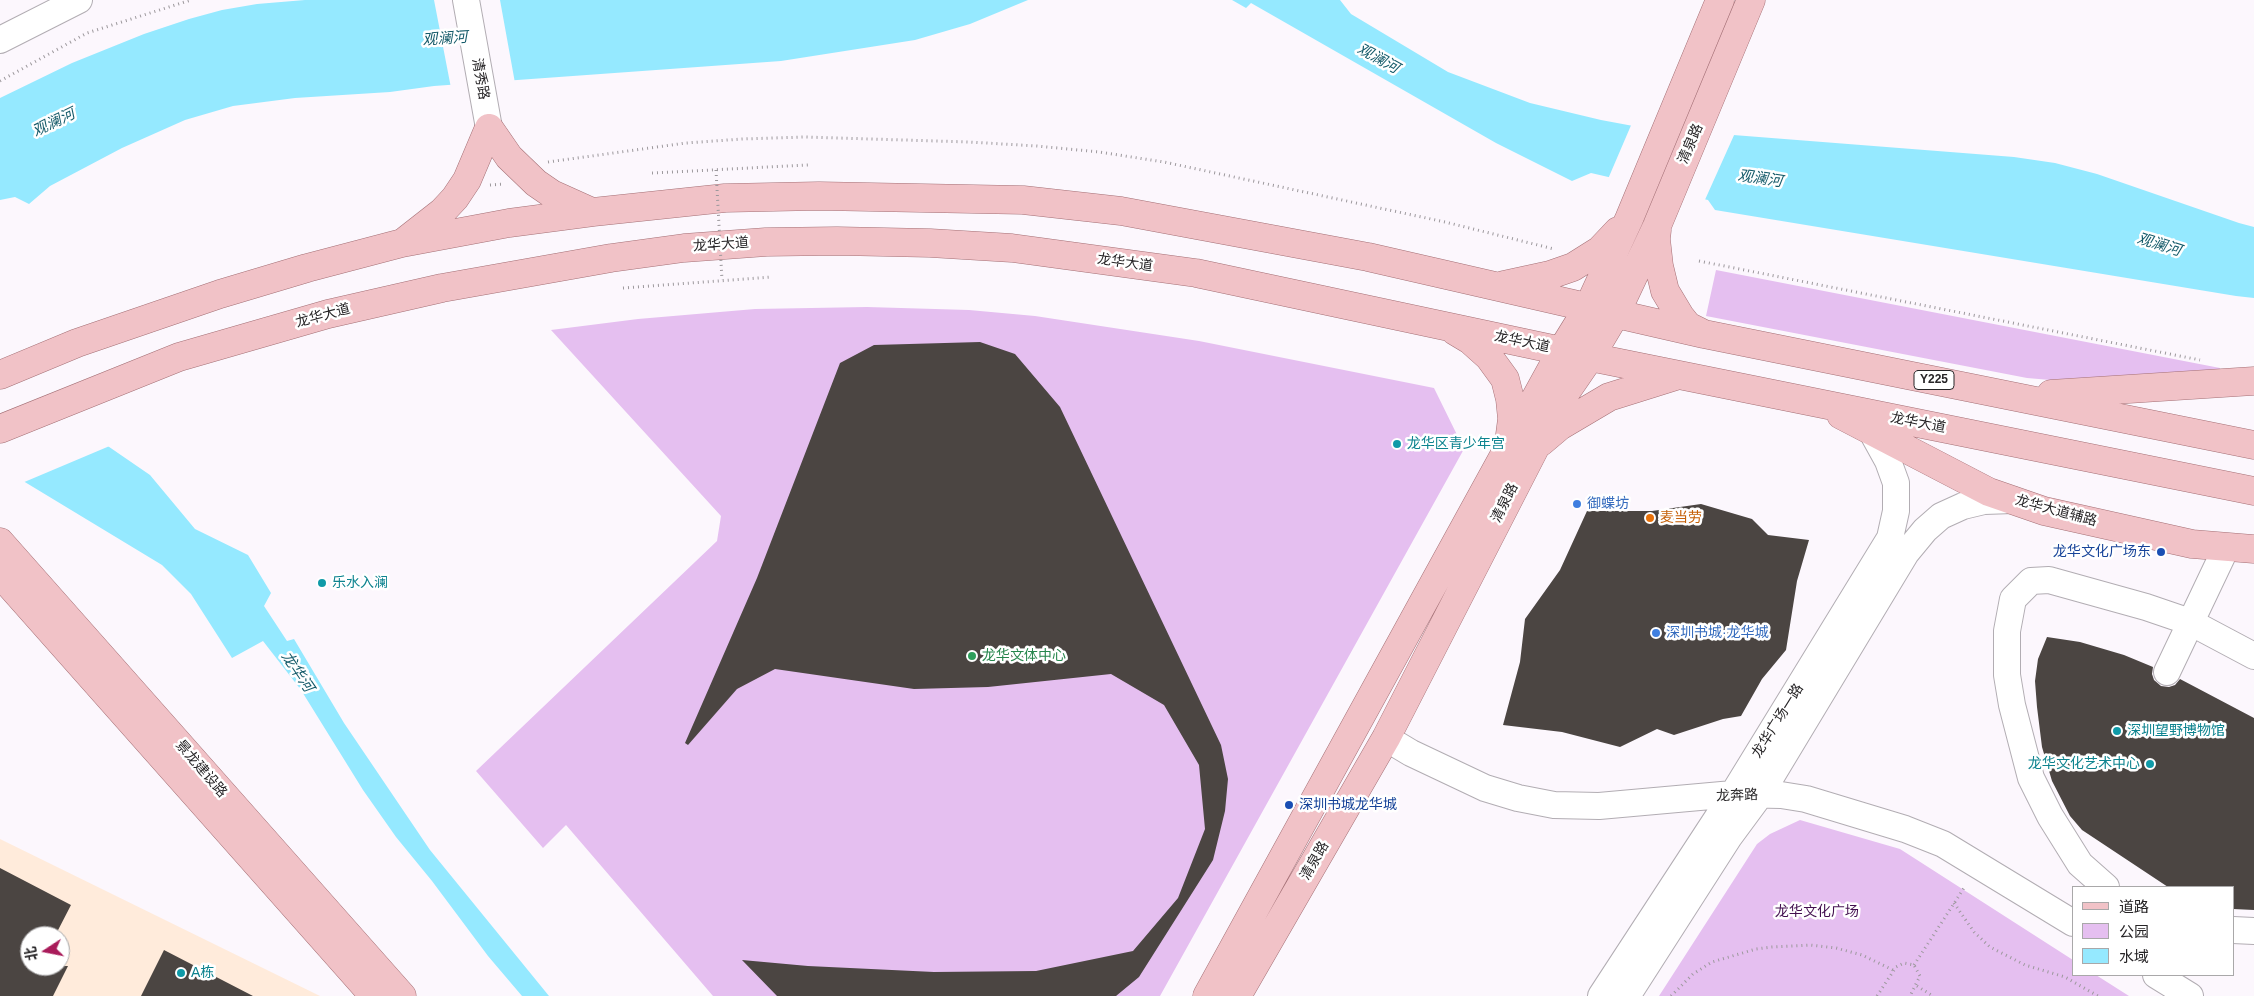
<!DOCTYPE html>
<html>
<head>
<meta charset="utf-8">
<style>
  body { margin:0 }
  #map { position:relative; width:2254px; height:996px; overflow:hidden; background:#fcf7fd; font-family:Arial,"Noto Sans SC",sans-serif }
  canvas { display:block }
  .legend { position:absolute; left:2072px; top:886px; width:162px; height:90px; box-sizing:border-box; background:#fff; border:1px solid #a9a8a9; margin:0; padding:6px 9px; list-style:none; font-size:15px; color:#272527 }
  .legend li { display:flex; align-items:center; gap:10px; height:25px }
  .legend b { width:25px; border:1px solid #a9a8a9 }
  .north { position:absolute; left:20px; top:926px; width:50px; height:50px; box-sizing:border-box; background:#fff; border:1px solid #a9a8a9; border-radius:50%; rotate:259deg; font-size:14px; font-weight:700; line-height:20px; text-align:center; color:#272527 }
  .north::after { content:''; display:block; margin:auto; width:18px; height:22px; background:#a91b5a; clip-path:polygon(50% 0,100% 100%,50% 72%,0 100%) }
</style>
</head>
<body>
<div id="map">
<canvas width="2254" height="996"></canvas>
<ul class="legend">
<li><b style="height:6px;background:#f1c2c7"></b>道路</li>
<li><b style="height:14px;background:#e5bff0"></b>公园</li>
<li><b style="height:14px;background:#95e9ff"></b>水域</li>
</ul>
<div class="north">北</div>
</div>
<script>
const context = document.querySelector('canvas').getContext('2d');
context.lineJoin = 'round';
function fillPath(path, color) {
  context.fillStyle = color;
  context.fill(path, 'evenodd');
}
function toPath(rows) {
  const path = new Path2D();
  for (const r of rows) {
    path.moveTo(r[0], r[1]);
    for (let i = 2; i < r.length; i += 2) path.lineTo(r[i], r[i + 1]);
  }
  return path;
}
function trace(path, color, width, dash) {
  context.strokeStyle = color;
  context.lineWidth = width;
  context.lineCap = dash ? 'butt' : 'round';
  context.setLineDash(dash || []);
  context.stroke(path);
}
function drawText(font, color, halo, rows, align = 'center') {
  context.font = font + ' Arial,"Noto Sans SC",sans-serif';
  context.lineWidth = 5;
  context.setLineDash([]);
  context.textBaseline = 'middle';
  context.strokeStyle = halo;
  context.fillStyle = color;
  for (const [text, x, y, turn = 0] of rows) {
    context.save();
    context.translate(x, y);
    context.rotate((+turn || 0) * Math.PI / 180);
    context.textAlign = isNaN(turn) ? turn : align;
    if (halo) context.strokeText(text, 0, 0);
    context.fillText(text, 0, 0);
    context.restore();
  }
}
fillPath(toPath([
  [0,839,320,996,0,996],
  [30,936,60,936,60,966,30,966]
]), '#ffebdb');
fillPath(toPath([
  [1716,270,2220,368,2219,374,2062,381,2027,378,1706,316],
  [867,307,969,310,1035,316,1199,341,1434,388,1464,449,1160,996,713,996,566,825,543,848,476,771,717,541,721,516,551,330,638,319,755,309],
  [1800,820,1900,849,2073,960,2073,975,2096,975,2129,996,1659,996,1757,844,1770,834]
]), '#e5bff0');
fillPath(toPath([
  [305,0,1028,0,970,24,915,40,781,61,434,86,390,92,295,98,233,106,185,120,122,148,50,186,29,204,15,197,0,200,0,98,72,63,144,34,189,19,222,10,257,4],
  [1232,0,1340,0,1351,14,1448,72,1530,103,1601,120,1644,128,2014,157,2055,163,2097,174,2239,223,2254,227,2254,298,2236,296,1715,210,1708,200,1591,173,1572,181,1496,143,1251,3,1246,8],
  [0,372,150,475,195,529,248,555,271,593,264,606,287,641,294,639,344,723,430,850,549,996,522,996,488,956,432,881,396,837,363,790,301,690,263,641,232,658,191,594,162,565,0,467]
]), '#95e9ff');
fillPath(toPath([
  [434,0,500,0,515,83,451,88],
  [1632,123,1735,133,1704,202,1608,179],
  [0,370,1,370,112,445,22,483,0,470]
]), '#fcf7fd');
fillPath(toPath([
  [980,342,1015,354,1060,407,1221,745,1228,779,1225,811,1213,860,1139,977,1116,996,777,996,742,960,808,966,934,972,1036,971,1133,951,1178,898,1205,829,1199,765,1164,705,1111,674,988,687,914,689,775,669,737,689,688,745,685,743,757,578,840,363,874,345],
  [1701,504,1752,519,1768,535,1809,540,1797,581,1786,650,1762,679,1741,716,1723,719,1674,735,1657,729,1620,747,1562,732,1503,725,1520,662,1525,619,1560,570,1587,511,1652,511],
  [2047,637,2080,642,2124,655,2153,667,2152,674,2154,680,2161,686,2169,687,2175,685,2180,679,2254,718,2254,910,2233,909,2233,887,2168,887,2082,830,2070,816,2052,781,2042,747,2037,707,2035,681,2038,659],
  [0,868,71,905,55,936,30,936,30,966,68,966,53,996,0,996],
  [164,950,253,996,141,996]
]), '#4b4542');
const minor = toPath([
  [466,0,489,128],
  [0,40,79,0],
  [2167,672,2226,548],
  [1386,738,1411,753,1485,788,1518,798,1554,805,1599,806,1733,794,1781,795,1806,799,1905,829,1943,844,2073,923],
  [2106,887,2080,864,2050,816,2031,778,2012,705,2007,675,2007,631,2013,599,2031,581,2049,580,2146,607,2190,622,2254,656],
  [2233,930,2254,931],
  [2156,975,2190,996],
  [1601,996,1733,794,1890,538,1896,511,1896,483,1888,461,1872,432],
  [1627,996,1729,837,1760,795,1906,553,1925,530,1941,516,1963,506,1984,501,2013,500]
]);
const major = toPath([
  [489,128,509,157,536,183,552,194,592,212],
  [1657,230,1656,239,1659,266,1665,291,1680,316,1688,326,1702,333],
  [405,241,442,212,455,198,467,180,489,128],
  [1504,285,1550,275,1573,267,1600,250,1618,231],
  [1455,331,1470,340,1489,357,1505,379,1510,399,1512,419,1509,442],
  [0,375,77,343,220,294,307,268,402,243,509,223,593,212,725,198,819,196,1023,200,1121,211,1368,257,1704,334,2254,445],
  [2051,394,2254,381],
  [1841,415,1989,492,2044,511,2192,544,2254,549],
  [0,429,179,357,328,314,442,288,611,258,684,248,766,242,837,241,930,243,1012,248,1196,273,1590,357,2254,491],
  [1541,442,1560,426,1609,397,1676,376],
  [0,542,402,996],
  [0,574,374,996],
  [1207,996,1562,350,1588,308,1629,219,1720,0],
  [1237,996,1386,738,1557,405,1590,357,1615,315,1657,226,1751,0]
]);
trace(minor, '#b2adb3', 28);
trace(major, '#a47076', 29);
trace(toPath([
  [0,81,87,33,191,0],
  [548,162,686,143,742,139,805,137,969,142,1037,146,1099,152,1164,162,1445,222,1554,249],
  [652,173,808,165],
  [490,185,504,184],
  [1699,261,2200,360],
  [623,288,772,277],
  [1954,903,1974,932,1990,947,2025,965,2065,977,2098,996],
  [1914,965,1964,888],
  [1917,986,1933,996],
  [1671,996,1693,974,1712,962,1756,949,1772,947,1810,945,1836,948,1862,955,1893,970],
  [1877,996,1896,967,1904,963,1914,965,1920,976,1910,996]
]), '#9c989c', 3, [1, 4]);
trace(minor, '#fff', 26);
trace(major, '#f1c2c7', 28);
trace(toPath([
  [716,170,722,280]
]), '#9c989c', 3, [1, 4]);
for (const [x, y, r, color] of [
  [1397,444,5,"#0f9aa8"],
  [1577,504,5,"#3f7fe0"],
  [1650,518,5,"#e8710a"],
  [2161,552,5,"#1a4fb4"],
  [322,583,5,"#0f9aa8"],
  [1656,633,5,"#3f7fe0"],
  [972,656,5,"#2e9e5b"],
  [2117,731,5,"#0f9aa8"],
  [2150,764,5,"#0f9aa8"],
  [1289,805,5,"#1a4fb4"],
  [181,973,5,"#0f9aa8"]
]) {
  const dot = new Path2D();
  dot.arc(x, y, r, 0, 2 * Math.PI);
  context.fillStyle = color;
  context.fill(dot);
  trace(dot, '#fff', 2);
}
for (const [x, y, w] of [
  [1934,380,40]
]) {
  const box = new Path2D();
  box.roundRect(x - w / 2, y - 9.5, w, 19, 4);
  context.fillStyle = '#fff';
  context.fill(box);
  trace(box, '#272527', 1);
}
drawText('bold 12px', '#272527', null, [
  ["Y225",1934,380]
]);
drawText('14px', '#272527', '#fff', [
  ["清秀路",480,79,80],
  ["清泉路",1691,144,-67],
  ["龙华大道",721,245,-4],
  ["龙华大道",1125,263,8],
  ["龙华大道",323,316,-15],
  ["龙华大道",1522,342,12],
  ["龙华大道",1918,423,11],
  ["清泉路",1505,503,-63],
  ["龙华大道辅路",2056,511,15],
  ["龙华广场一路",1778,721,-58],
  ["景龙建设路",201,769,49],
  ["龙奔路",1737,796,-2],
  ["清泉路",1315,861,-60]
]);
drawText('14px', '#0d838f', '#fff', [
  ["龙华区青少年宫",1407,444],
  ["乐水入澜",332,583],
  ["深圳望野博物馆",2127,731],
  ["龙华文化艺术中心",2140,764,"right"],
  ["A栋",191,973]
], 'left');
drawText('14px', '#366cbe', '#fff', [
  ["御蝶坊",1587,504],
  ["深圳书城·龙华城",1666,633]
], 'left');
drawText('14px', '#c56008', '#fff', [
  ["麦当劳",1660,518]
], 'left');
drawText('14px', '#164399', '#fff', [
  ["龙华文化广场东",2151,552],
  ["深圳书城龙华城",1299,805,"left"]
], 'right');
drawText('14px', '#27864d', '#fff', [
  ["龙华文体中心",982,656]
], 'left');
drawText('14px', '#420f4f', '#fff', [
  ["龙华文化广场",1817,912]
]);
drawText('italic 15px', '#145a69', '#fff', [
  ["观澜河",445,39,-4],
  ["观澜河",1378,59,29],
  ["观澜河",54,123,-26],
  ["观澜河",1760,179,8],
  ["观澜河",2159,245,17],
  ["龙华河",297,672,56]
]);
</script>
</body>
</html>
